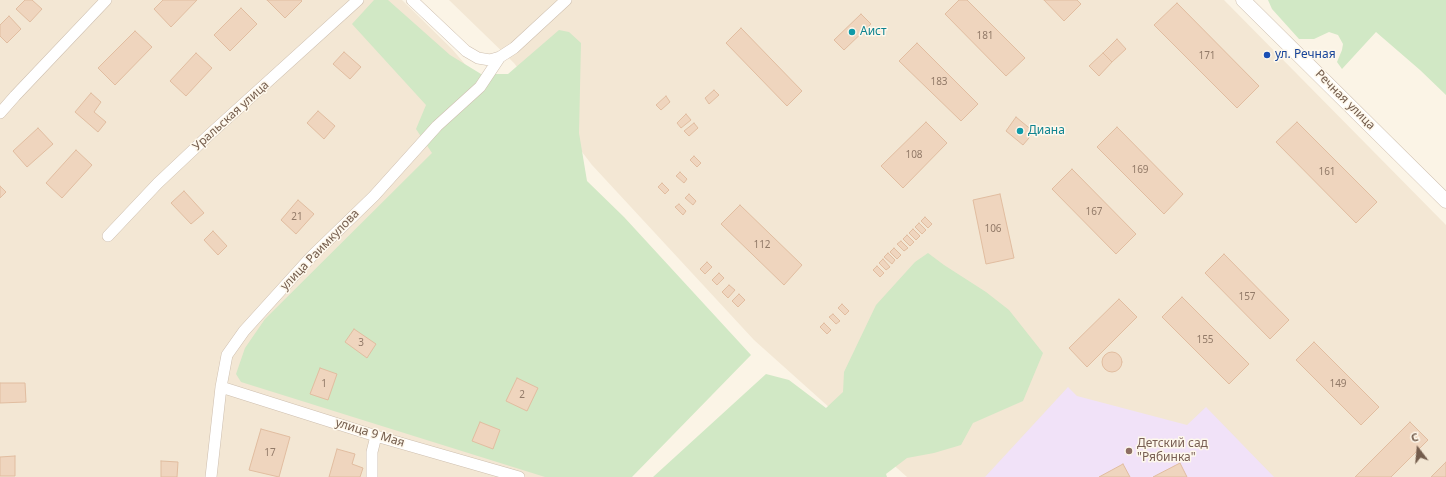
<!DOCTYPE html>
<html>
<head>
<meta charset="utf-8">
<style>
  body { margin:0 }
  #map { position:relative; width:1446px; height:477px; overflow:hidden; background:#fbf4e6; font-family:"Noto Sans",sans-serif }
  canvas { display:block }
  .north { position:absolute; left:1398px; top:429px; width:40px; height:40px; -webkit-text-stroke:3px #fef8ec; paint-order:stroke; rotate:344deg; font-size:11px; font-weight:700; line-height:16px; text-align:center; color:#735c4c }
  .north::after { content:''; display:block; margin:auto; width:14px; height:18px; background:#735c4c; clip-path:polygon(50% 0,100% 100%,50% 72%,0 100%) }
</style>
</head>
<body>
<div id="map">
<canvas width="1446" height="477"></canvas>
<div class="north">С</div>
</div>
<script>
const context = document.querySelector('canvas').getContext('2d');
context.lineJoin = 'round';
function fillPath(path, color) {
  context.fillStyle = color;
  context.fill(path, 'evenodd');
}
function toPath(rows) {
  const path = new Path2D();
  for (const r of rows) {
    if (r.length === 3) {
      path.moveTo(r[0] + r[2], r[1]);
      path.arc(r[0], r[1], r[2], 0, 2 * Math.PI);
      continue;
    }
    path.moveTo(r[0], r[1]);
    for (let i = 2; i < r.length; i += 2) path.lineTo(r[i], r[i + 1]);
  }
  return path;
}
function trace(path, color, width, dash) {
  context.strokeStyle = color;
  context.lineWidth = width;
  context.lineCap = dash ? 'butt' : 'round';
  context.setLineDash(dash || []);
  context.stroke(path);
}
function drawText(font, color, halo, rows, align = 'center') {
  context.font = font + ' "Noto Sans",sans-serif';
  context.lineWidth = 3;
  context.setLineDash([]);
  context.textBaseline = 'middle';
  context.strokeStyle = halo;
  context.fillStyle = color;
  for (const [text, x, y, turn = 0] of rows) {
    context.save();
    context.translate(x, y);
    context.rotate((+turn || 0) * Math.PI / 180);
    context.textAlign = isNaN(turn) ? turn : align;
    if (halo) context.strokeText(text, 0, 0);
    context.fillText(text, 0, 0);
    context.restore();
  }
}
fillPath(toPath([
  [0,0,402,0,452,49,709,350,604,477,0,477],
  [449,0,1224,0,1446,225,1446,477,907,477,754,340,592,165,514,63]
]), '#f3e7d4');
fillPath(toPath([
  [1068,387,1077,396,1187,425,1206,407,1274,477,985,477]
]), '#f1e2f8');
fillPath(toPath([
  [374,0,388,0,450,55,481,74,508,74,559,30,569,32,581,43,579,133,587,181,624,217,751,355,632,477,545,477,241,382,236,374,245,348,265,319,432,153,416,129,426,105,352,24],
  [1268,0,1446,0,1446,95,1420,70,1376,32,1342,69,1337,62,1342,50,1343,44,1338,35,1329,32,1314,39,1299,39,1272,9],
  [928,253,944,265,986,292,1009,310,1043,353,1023,401,973,423,961,445,934,453,907,458,886,474,887,477,653,477,766,374,789,380,826,408,843,392,844,372,876,305,915,262]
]), '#d1e8c5');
const building = toPath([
  [25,0,32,0,42,9,30,22,16,9,25,0],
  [163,0,197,0,171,27,154,9,163,0],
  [267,0,301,0,302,1,285,18,267,0],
  [959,0,967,0,1025,58,1006,76,945,14,959,0],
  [1044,0,1077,0,1081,4,1064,21,1044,0],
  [1177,3,1259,86,1237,108,1154,25,1177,3],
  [241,8,257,24,230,51,214,35,241,8],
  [861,14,871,24,844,50,834,40,861,14],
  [9,16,21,29,7,43,0,36,0,25,9,16],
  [741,28,802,91,787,106,726,43,741,28],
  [135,31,152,47,115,85,98,68,135,31],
  [1117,39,1126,49,1112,62,1103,53,1117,39],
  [917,43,978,104,961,121,899,61,917,43],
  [344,52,361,67,350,79,333,64,344,52],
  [196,53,212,68,186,96,170,81,196,53],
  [1103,53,1112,62,1099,76,1089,66,1103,53],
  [714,90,719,95,709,104,705,98,714,90],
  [91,93,101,102,94,112,106,122,98,132,75,112,91,93],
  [666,96,670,102,661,110,656,105,666,96],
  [318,111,335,126,324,139,307,123,318,111],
  [686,114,691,120,681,128,677,123,686,114],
  [1016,117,1034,132,1023,145,1006,131,1016,117],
  [926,122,947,143,903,188,881,166,926,122],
  [1297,122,1377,202,1356,223,1276,142,1297,122],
  [694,123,698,128,689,136,684,131,694,123],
  [1117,127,1183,194,1164,214,1097,147,1117,127],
  [38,128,53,144,27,167,13,151,38,128],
  [76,150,92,165,62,198,46,183,76,150],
  [694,156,701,163,697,167,690,160,694,156],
  [1072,169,1136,234,1116,254,1052,189,1072,169],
  [680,172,687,179,684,183,676,176,680,172],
  [662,183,669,190,665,194,658,187,662,183],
  [0,186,6,192,0,198,0,186],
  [184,191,204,213,191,224,171,203,184,191],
  [689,194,696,201,693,205,685,198,689,194],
  [1000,194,1014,258,986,264,973,200,1000,194],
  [298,200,314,214,296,234,281,220,298,200],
  [679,204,686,211,683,215,675,207,679,204],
  [740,205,802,265,784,285,721,224,740,205],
  [925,217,932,224,928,228,921,221,925,217],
  [919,223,926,230,922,234,915,227,919,223],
  [913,229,920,236,916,240,909,233,913,229],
  [213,231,227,246,218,255,204,240,213,231],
  [907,235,914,242,910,246,903,239,907,235],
  [901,241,908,248,904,251,897,244,901,241],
  [894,248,901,255,897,259,890,252,894,248],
  [888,253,895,260,892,264,884,257,888,253],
  [1224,254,1289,320,1270,339,1205,273,1224,254],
  [883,259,890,267,886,270,879,263,883,259],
  [707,262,712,267,705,274,700,269,707,262],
  [877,266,884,273,880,277,873,270,877,266],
  [719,273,724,278,717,285,712,280,719,273],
  [729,285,735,290,728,298,722,292,729,285],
  [739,294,745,300,738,307,732,301,739,294],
  [1182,297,1249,364,1229,384,1162,317,1182,297],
  [1119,299,1137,317,1087,367,1069,348,1119,299],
  [842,304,849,311,845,315,838,308,842,304],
  [833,314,840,321,836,324,829,317,833,314],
  [824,323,831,330,827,334,820,327,824,323],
  [354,329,376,344,367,358,345,342,354,329],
  [1314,342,1379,407,1361,425,1296,360,1314,342],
  [1112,362,10],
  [320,368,337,374,328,400,310,394,320,368],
  [517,378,538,388,527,411,506,401,517,378],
  [0,383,25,383,26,402,0,403,0,383],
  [480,422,500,430,493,449,472,441,480,422],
  [1410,422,1428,440,1391,477,1355,477,1410,422],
  [261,429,290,437,279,477,249,470,261,429],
  [337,449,355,454,352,464,363,468,360,477,329,477,337,449],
  [15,456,15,476,0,476,0,457,15,456],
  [161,461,178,462,177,477,161,477,161,461],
  [1446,462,1446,477,1431,477,1446,462],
  [1180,463,1187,477,1153,477,1180,463],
  [1123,464,1130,477,1099,477,1123,464]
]);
fillPath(building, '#efd5be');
trace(building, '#e1bda0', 1);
const minor = toPath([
  [412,0,466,51,478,58,490,60,500,57,514,48,566,0],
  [0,113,15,96,106,0],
  [108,236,158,183,209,135,358,0],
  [221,387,376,436,519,477],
  [211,477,221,387,227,355,244,331,311,257,374,196,437,126,480,87,500,57],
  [372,477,372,452,376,436]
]);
const tertiary = toPath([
  [1243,0,1446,201]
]);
trace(minor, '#cebfaf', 12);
trace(tertiary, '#cebfaf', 15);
trace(minor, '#fff', 11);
trace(tertiary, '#fff', 14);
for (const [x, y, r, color] of [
  [852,32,4,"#0f9aa8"],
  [1267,55,4,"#1a4fb4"],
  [1020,131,4,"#0f9aa8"],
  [1129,451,4,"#8d6e63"]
]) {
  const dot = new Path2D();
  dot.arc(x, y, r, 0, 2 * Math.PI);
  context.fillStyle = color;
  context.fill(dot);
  trace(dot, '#fef8ec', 1.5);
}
drawText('10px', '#927a68', null, [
  ["181",985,36],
  ["171",1207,56],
  ["183",939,82],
  ["108",914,155],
  ["169",1140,170],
  ["161",1327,172],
  ["167",1094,212],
  ["21",297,217],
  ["106",993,229],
  ["112",762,245],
  ["157",1247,297],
  ["155",1205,340],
  ["3",361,343],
  ["1",324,384],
  ["149",1338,384],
  ["2",522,395],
  ["17",270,453]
]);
drawText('12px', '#0d838f', '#fef8ec', [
  ["Аист",860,32],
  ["Диана",1028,131]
], 'left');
drawText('12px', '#164399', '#fef8ec', [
  ["ул. Речная",1275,55]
], 'left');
drawText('12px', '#735c4c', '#fef8ec', [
  ["Речная улица",1345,100,45],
  ["Уральская улица",231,116,-42],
  ["улица Раимкулова",320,250,-46],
  ["улица 9 Мая",370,433,17]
]);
drawText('12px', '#785e54', '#fef8ec', [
  ["Детский сад",1137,444],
  ["\"Рябинка\"",1137,458]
], 'left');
</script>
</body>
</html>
